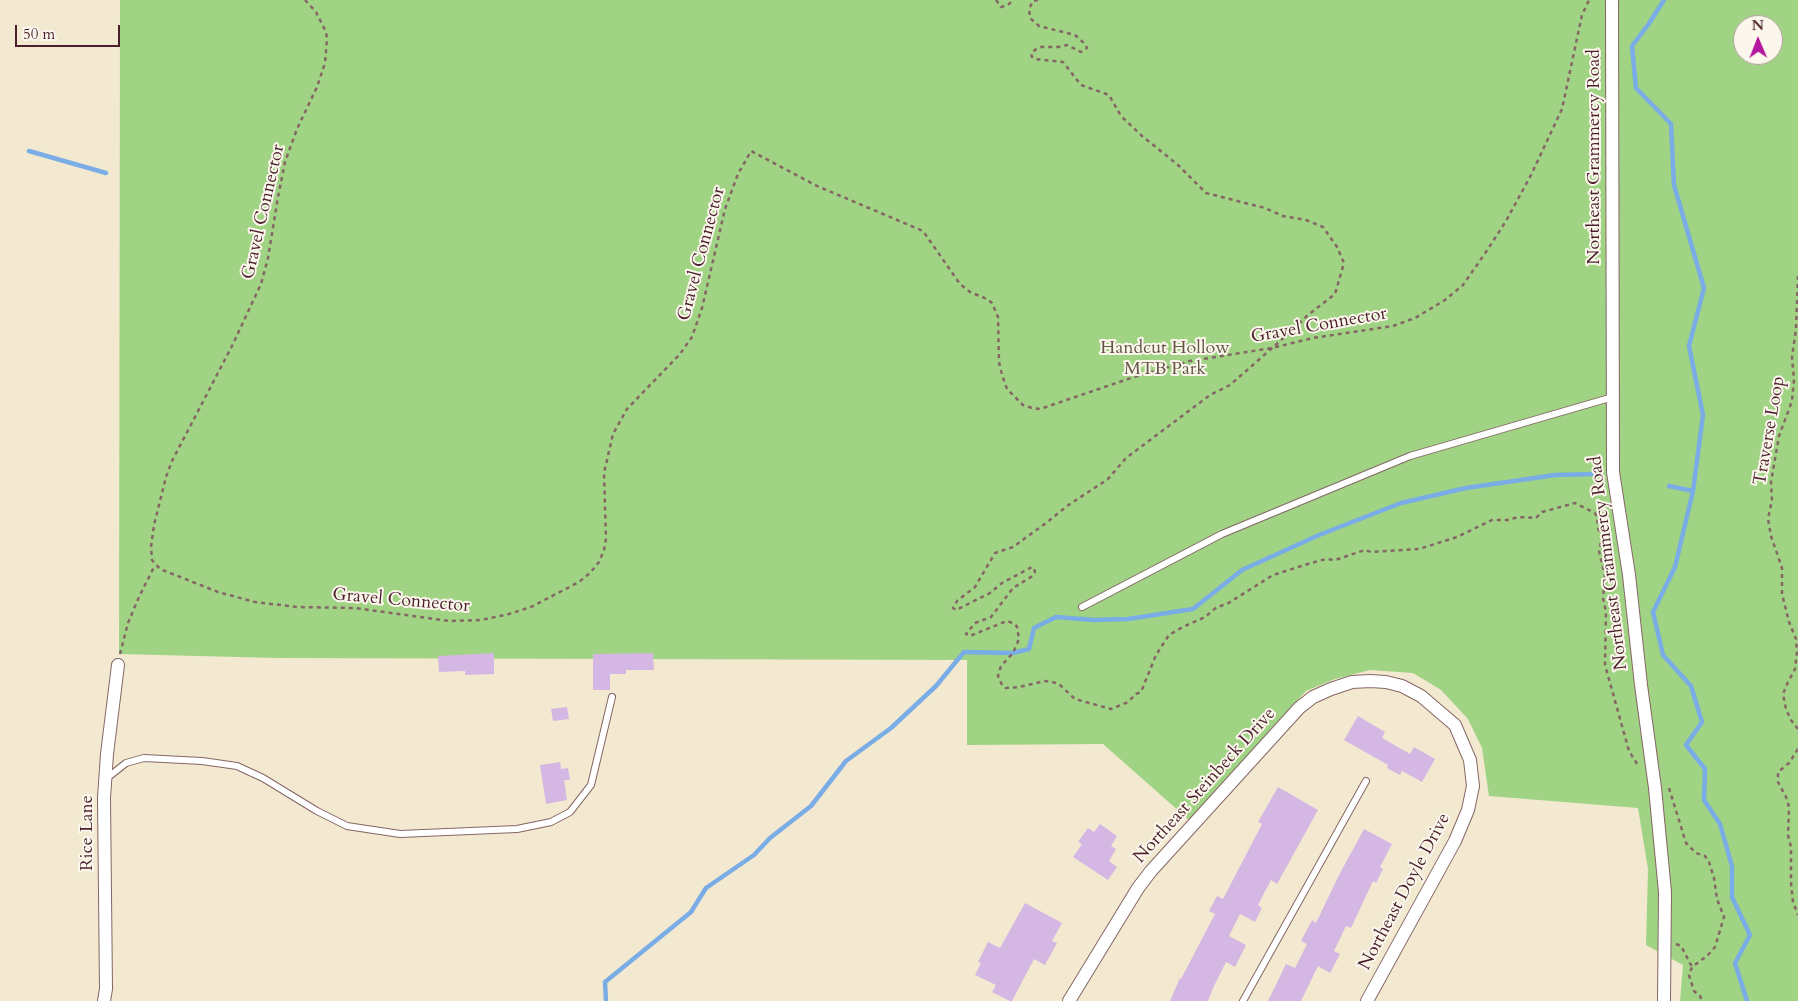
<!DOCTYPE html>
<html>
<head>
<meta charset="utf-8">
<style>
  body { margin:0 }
  #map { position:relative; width:1798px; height:1001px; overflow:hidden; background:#f3e9d1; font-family:Cardo,serif }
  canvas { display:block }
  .north { position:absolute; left:1733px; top:15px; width:50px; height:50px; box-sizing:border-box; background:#fbf7ec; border:1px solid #b4a19f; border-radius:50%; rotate:359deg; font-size:14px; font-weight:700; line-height:20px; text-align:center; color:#4a1f2b }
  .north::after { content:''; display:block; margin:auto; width:18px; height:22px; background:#b5179e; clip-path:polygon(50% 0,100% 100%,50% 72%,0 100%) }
  .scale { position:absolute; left:15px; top:25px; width:105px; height:22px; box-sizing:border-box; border:2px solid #4a1f2b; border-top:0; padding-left:6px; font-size:15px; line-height:18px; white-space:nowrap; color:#4a1f2b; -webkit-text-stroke:4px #fbf7ec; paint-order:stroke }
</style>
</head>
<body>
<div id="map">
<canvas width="1798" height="1001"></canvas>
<div class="north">N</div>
<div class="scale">50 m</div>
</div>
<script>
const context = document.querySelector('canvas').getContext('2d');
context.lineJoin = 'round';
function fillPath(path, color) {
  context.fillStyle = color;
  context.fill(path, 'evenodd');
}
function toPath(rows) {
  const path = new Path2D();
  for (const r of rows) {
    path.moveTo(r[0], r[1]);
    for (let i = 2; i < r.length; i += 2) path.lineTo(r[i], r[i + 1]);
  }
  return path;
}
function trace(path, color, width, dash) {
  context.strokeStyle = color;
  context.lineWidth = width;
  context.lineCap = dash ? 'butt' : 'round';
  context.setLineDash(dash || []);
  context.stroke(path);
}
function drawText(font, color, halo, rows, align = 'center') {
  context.font = font + ' Cardo,serif';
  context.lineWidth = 4;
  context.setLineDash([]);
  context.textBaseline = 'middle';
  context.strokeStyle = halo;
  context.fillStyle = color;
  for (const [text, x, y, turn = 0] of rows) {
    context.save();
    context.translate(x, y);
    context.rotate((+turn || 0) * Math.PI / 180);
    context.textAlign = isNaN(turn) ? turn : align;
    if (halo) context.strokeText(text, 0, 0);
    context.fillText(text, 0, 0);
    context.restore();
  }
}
fillPath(toPath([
  [120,0,1798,0,1798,1001,1680,1001,1683,965,1646,945,1648,869,1638,808,1489,796,1482,748,1468,719,1441,690,1413,673,1370,670,1335,679,1306,691,1189,820,1103,744,967,745,967,660,277,658,119,654],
  [1743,25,1773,25,1773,55,1743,55]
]), '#a0d384');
trace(toPath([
  [1664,0,1648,25,1632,46,1636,88,1671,124,1674,185,1704,288,1689,346,1703,415,1693,491,1675,567,1653,612,1663,655,1691,686,1702,722,1686,745,1705,769,1704,800,1720,824,1732,866,1732,897,1750,935,1735,963,1747,1001],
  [29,151,106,173],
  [1669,486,1693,491],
  [606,1001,605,982,691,912,706,888,754,855,770,838,811,806,846,761,891,728,936,686,964,652,1013,653,1029,649,1034,628,1056,617,1094,620,1128,619,1193,609,1242,570,1319,535,1401,503,1466,488,1555,475,1594,474]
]), '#7aace6', 4.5);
fillPath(toPath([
  [494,653,494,674,465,675,465,671,439,672,438,656],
  [653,653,654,670,626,670,626,674,610,674,610,690,593,690,593,654],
  [567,707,569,719,553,721,551,709],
  [1358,716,1385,732,1382,738,1410,754,1414,747,1435,759,1422,782,1402,771,1400,775,1387,768,1388,765,1344,740],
  [560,762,561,769,568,768,570,780,564,780,567,800,546,804,540,765],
  [1278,787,1318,810,1277,884,1271,880,1258,905,1262,908,1255,922,1240,914,1229,936,1246,945,1235,967,1226,962,1213,988,1208,1001,1170,1001,1180,978,1181,979,1215,914,1209,911,1217,896,1223,899,1262,824,1258,822],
  [1100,824,1117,836,1111,846,1116,849,1109,861,1117,867,1108,880,1073,857,1082,844,1078,842,1088,828,1094,832],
  [1364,829,1392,844,1380,867,1383,869,1376,883,1373,881,1351,928,1346,926,1334,951,1340,954,1330,973,1318,966,1301,1001,1268,1001,1286,964,1295,968,1307,944,1301,941,1312,920,1316,923,1339,875],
  [1025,903,1062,923,1052,941,1057,943,1045,965,1034,959,1012,1001,1010,1001,992,992,996,985,975,975,981,963,978,962,988,942,1000,948]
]), '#d4b7e3');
const service = toPath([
  [1082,607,1222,534,1410,456,1613,397],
  [107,778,126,763,144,758,202,761,237,766,263,778,317,811,347,826,400,834,517,829,551,822,570,812,591,785,612,697],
  [1243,1001,1366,781]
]);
const minor = toPath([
  [1612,0,1613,472,1629,575,1641,685,1655,788,1665,892,1664,1001],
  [104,1001,106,989,104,798,107,754,118,665],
  [1069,1001,1138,888,1151,871,1299,708,1313,697,1331,689,1352,682,1370,681,1386,682,1402,686,1421,696,1455,725,1470,760,1473,786,1468,810,1455,841,1367,1001]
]);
trace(service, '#856665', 8);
trace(minor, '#856665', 14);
trace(toPath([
  [305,0,316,12,326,32,327,39,325,63,317,87,297,129,285,162,278,197,268,258,261,284,232,346,172,461,166,477,154,525,151,547,152,560,160,569,218,592,255,602,297,607,355,608,449,621,481,620,509,614,531,607,579,582,590,573,599,562,604,550,606,539,604,473,613,434,627,409,680,354,692,337,702,308,725,209,738,174,751,151,817,186,923,231,960,284,970,292,987,299,992,303,998,317,999,362,1002,375,1007,389,1023,405,1032,408,1040,409,1134,377,1190,361,1272,348,1313,338,1393,326,1415,318,1445,300,1463,285,1488,249,1506,221,1531,175,1562,109,1582,15,1589,0],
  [996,0,1001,7,1008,5,1013,0],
  [1038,0,1033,1,1029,9,1030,18,1039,26,1075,35,1085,44,1087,48,1081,52,1067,45,1058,47,1041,47,1036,49,1031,54,1032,57,1035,59,1063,62,1081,85,1109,95,1121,116,1142,136,1178,165,1206,193,1265,208,1283,216,1306,220,1323,227,1337,247,1344,263,1335,294,1308,315,1287,335,1230,385,1210,395,1126,458,1108,479,1067,506,1046,523,1013,547,995,553,975,587,957,601,953,608,956,610,990,593,1002,583,1032,567,1034,568,1035,572,1031,577,1013,588,991,617,975,623,966,634,970,636,1007,621,1015,624,1017,627,1019,639,1013,653,1001,666,998,676,1002,685,1006,688,1019,687,1045,681,1052,682,1059,684,1075,699,1111,709,1128,702,1136,694,1141,692,1156,655,1169,635,1183,627,1205,617,1217,607,1227,604,1273,575,1311,563,1326,559,1335,560,1365,550,1371,552,1419,549,1457,537,1492,520,1509,520,1518,517,1536,518,1542,512,1575,503,1595,513,1597,517,1598,528,1602,538,1599,551,1605,576,1603,598,1606,612,1605,665,1629,751,1639,767],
  [1798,276,1796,329,1792,357,1794,380,1792,401,1779,436,1771,482,1772,500,1768,519,1771,536,1782,568,1782,594,1789,622,1796,639,1797,652,1795,669,1788,682,1783,694,1786,709,1791,720,1798,729],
  [120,654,128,623,139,597,155,565],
  [1798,749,1789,763,1778,772,1778,782,1786,797,1789,807,1788,835,1791,847,1791,883,1793,902,1798,915],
  [1669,788,1686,843,1696,853,1705,856,1709,862,1714,878,1717,899,1724,917,1715,947,1707,956,1692,967,1689,975,1694,991,1700,996,1702,1001],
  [1676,944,1681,946,1692,967]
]), '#856665', 2.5, [4, 4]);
trace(service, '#fff', 6);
trace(minor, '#fff', 12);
drawText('18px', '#4a1f2b', '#fbf7ec', [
  ["Northeast Grammercy Road",1595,157,-90],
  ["Gravel Connector",264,212,-77],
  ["Gravel Connector",702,254,-75],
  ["Gravel Connector",1319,326,-10],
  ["Traverse Loop",1770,431,-80],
  ["Northeast Grammercy Road",1609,563,-97],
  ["Gravel Connector",401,601,5],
  ["Northeast Steinbeck Drive",1205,786,-48],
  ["Rice Lane",88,833,-90],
  ["Northeast Doyle Drive",1405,892,-62]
]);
drawText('18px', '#645546', '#fbf7ec', [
  ["Handcut Hollow",1165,349],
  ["MTB Park",1165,370]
]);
</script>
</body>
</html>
